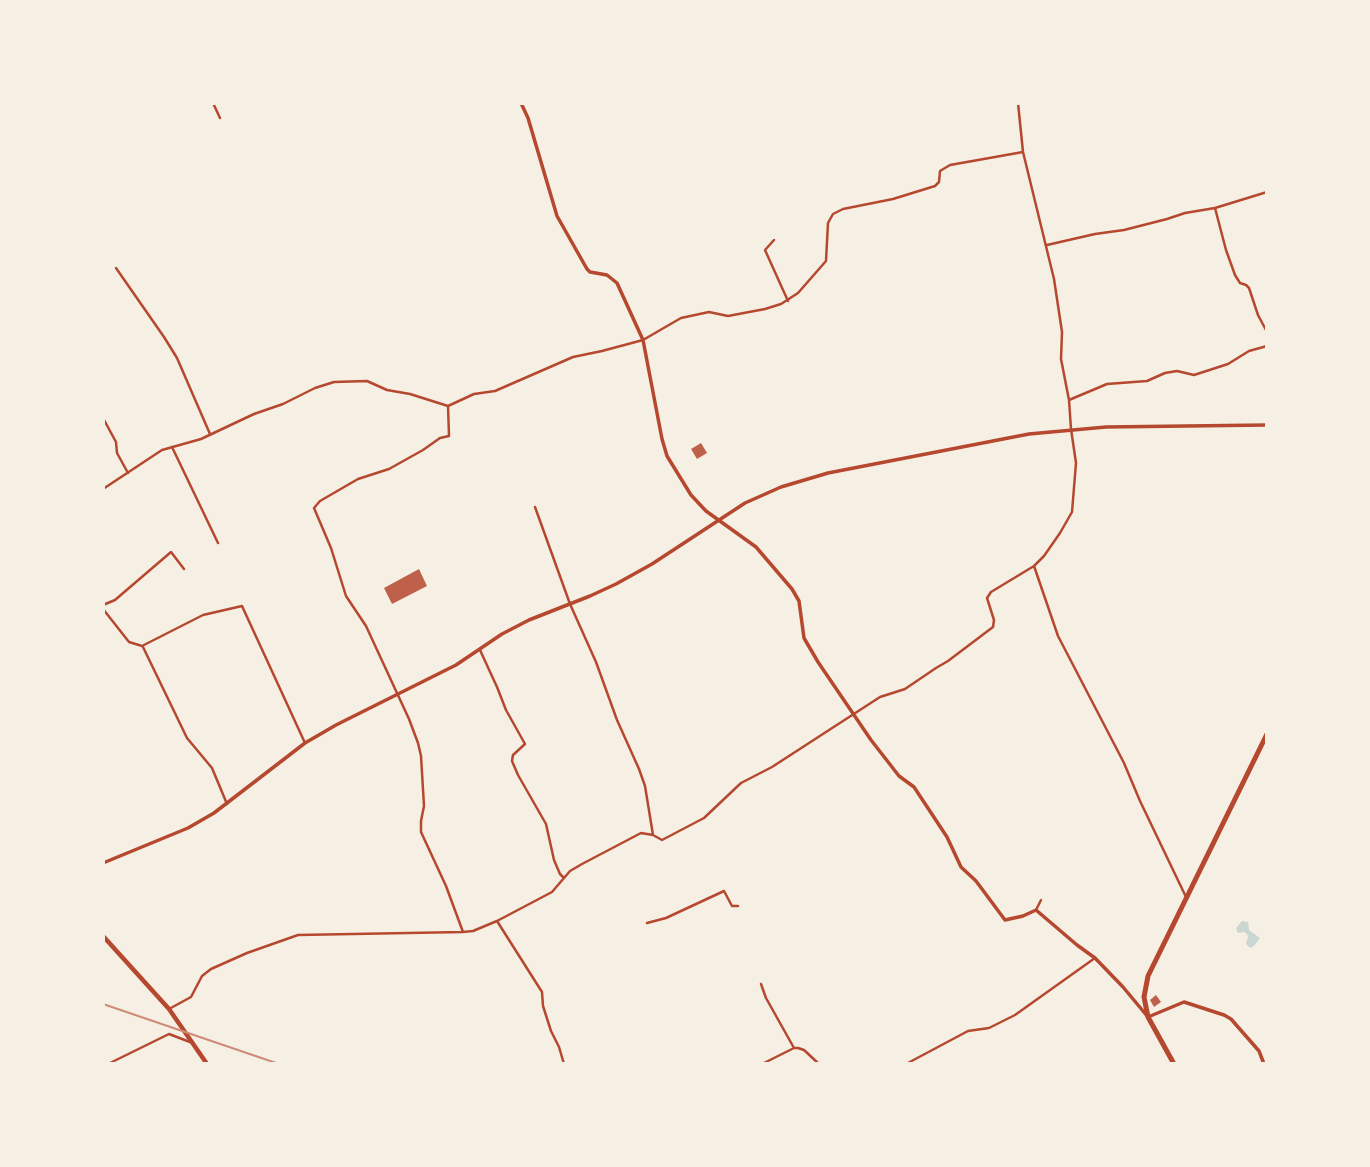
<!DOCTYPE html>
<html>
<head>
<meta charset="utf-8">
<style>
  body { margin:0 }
  #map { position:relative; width:1370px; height:1167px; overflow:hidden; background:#f6efe4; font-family:"Times New Roman",serif }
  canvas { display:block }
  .frame { position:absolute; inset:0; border:105px solid #f6efe4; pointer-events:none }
</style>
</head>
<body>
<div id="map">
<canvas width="1370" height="1167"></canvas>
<div class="frame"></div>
</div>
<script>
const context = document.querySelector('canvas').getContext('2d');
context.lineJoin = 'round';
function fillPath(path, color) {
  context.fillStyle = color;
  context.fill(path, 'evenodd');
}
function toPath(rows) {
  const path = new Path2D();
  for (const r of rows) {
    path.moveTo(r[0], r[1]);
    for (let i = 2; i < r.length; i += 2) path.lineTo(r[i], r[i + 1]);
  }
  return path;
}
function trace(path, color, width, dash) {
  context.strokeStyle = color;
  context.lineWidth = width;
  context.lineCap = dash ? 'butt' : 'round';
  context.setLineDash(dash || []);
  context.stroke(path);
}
fillPath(toPath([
  [1242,921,1248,922,1249,930,1260,938,1254,946,1250,948,1246,944,1248,937,1247,934,1244,932,1238,933,1237,931,1236,928]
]), '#c9d6d2');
fillPath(toPath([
  [701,443,707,453,697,459,691,449],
  [419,569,427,586,392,604,384,588],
  [1156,995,1161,1002,1154,1007,1150,1000]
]), '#bf614a');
trace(toPath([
  [213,103,220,118],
  [1215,208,1226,250,1235,275,1240,283,1246,285,1249,288,1258,315,1267,332],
  [774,240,765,250,788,301],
  [1047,245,1095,234,1124,230,1167,219,1185,213,1215,208,1267,192],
  [116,268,164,337,177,358,210,434],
  [1069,400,1107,384,1147,381,1165,373,1177,371,1194,375,1228,364,1249,351,1267,346],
  [448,406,449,436,440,438,423,450,389,469,358,479,320,501,314,508,331,548,346,596,366,626,409,719,418,743,421,756,424,806,421,821,421,832,446,886,463,932],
  [103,418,116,442,117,453,128,473],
  [172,447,218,543],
  [103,489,162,450,201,439,254,414,283,404,315,388,334,382,367,381,387,390,410,394,448,406,474,394,495,391,573,357,602,351,643,340,681,318,709,312,728,316,765,309,781,304,798,293,826,261,828,223,833,214,843,209,893,199,935,186,939,182,940,171,950,165,1023,152],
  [535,507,570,604,596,662,617,720,639,769,645,786,653,835],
  [1034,566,1058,636,1124,763,1140,801,1186,897],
  [103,605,115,600,171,552,184,569],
  [103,609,129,642,142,646,203,615,242,606,305,743],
  [143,647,187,738,212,768,227,804],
  [480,650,497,687,506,710,525,744,513,755,512,761,518,775,546,824,554,860,560,874,564,878],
  [1036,910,1041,900],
  [497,921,542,992,543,1006,551,1031,559,1047,564,1064],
  [647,923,666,918,724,891,732,906,738,906],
  [761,984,766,998,794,1048],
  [169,1009,191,997,202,976,211,969,247,953,298,935,463,932,473,931,497,921,552,892,570,871,582,864,641,833,653,835,662,840,704,818,741,783,772,767,880,697,905,689,936,668,948,661,993,627,994,620,987,598,991,592,1034,566,1044,556,1060,533,1072,512,1076,463,1071,429,1069,400,1061,359,1062,332,1054,279,1023,152,1018,103],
  [108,1064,169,1034,190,1042],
  [640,1064,661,1064],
  [762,1064,794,1048,798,1048,804,1050,819,1064],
  [906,1064,968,1031,989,1028,1015,1015,1095,958]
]), '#b5482f', 2.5);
trace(toPath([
  [521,103,528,118,557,216,587,269,590,272,607,275,617,283,643,340,662,439,667,456,691,495,706,511,756,547,792,589,799,601,804,638,818,662,871,740,899,776,914,787,947,837,961,867,976,881,1005,920,1023,916,1036,910,1077,945,1095,958,1123,987,1148,1017,1184,1002,1224,1015,1231,1019,1259,1051,1264,1064],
  [103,863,188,828,214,813,305,743,336,725,456,665,502,634,529,620,590,596,616,584,652,564,745,503,781,487,828,473,1029,434,1106,427,1267,425]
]), '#b5482f', 3.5);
trace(toPath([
  [103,936,169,1009,207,1064]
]), '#b5482f', 4.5);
trace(toPath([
  [1174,1064,1148,1017,1144,997,1148,976,1267,734]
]), '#b5482f', 5);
trace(toPath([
  [103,1004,279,1064]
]), '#cf8b77', 2);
</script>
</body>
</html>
